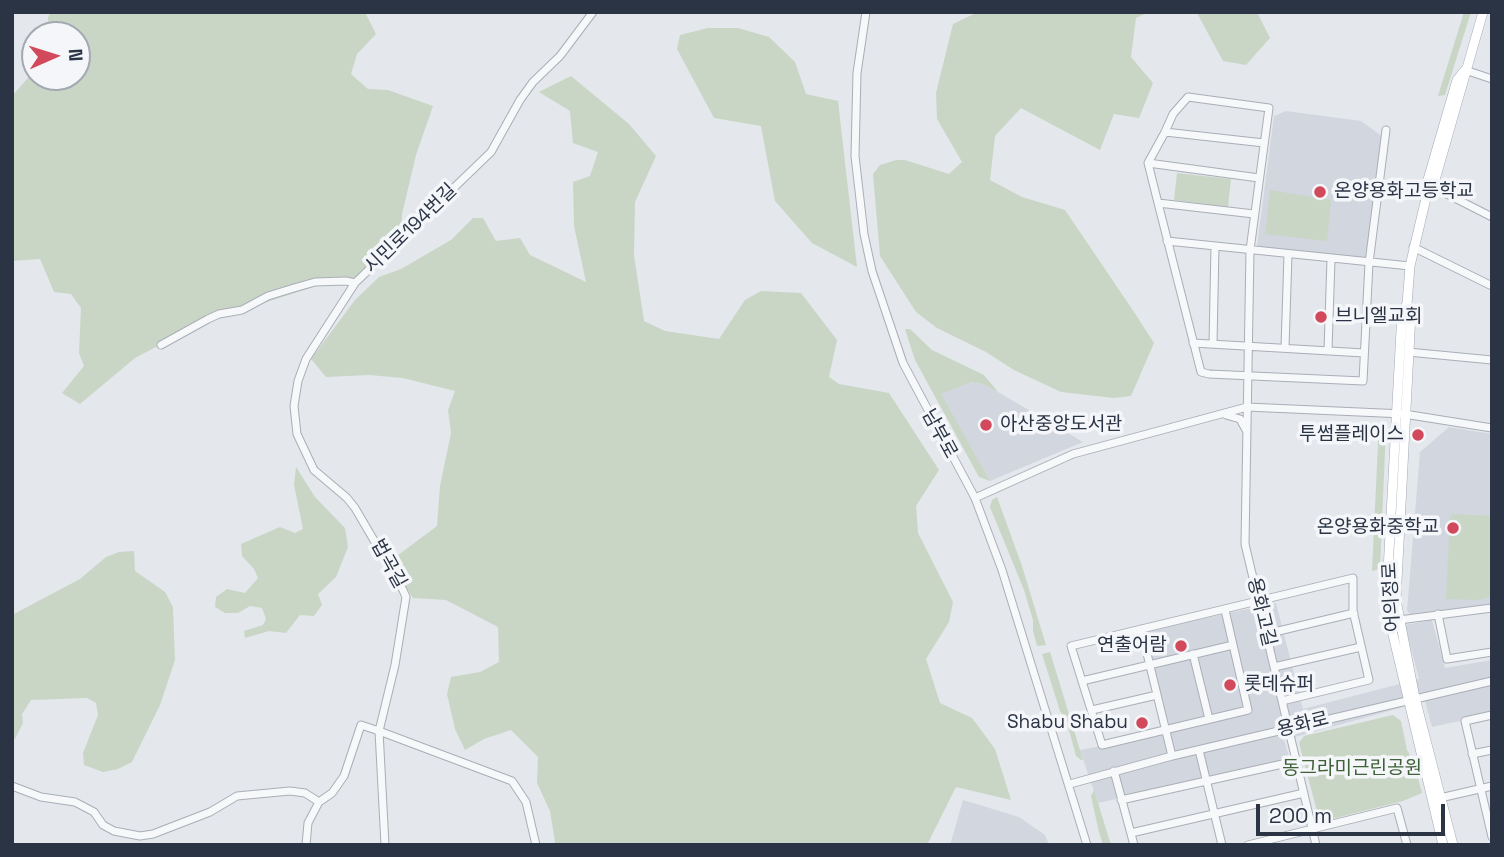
<!DOCTYPE html>
<html>
<head>
<meta charset="utf-8">
<style>
  body { margin:0 }
  #map { position:relative; width:1504px; height:857px; overflow:hidden; background:#e4e7ec; font-family:"Space Grotesk",sans-serif }
  canvas { display:block }
  .frame { position:absolute; inset:0; border:14px solid #2b3445; pointer-events:none }
  .north { position:absolute; left:21px; top:21px; width:70px; height:70px; box-sizing:border-box; background:#f4f6f9; border:2px solid #a4a8b1; border-radius:50%; rotate:87deg; font-size:19px; font-weight:700; line-height:28px; text-align:center; color:#2b3445 }
  .north::after { content:''; display:block; margin:auto; width:24px; height:32px; background:#d1495b; clip-path:polygon(50% 0,100% 100%,50% 72%,0 100%) }
  .scale { position:absolute; left:1256px; top:804px; width:189px; height:32px; box-sizing:border-box; border:4px solid #2b3445; border-top:0; padding-left:9px; font-size:21px; line-height:24px; white-space:nowrap; color:#2b3445; -webkit-text-stroke:5px #f4f6f9; paint-order:stroke }
</style>
</head>
<body>
<div id="map">
<canvas width="1504" height="857"></canvas>
<div class="frame"></div>
<div class="north">N</div>
<div class="scale">200 m</div>
</div>
<script>
const context = document.querySelector('canvas').getContext('2d');
context.lineJoin = 'round';
function fillPath(path, color) {
  context.fillStyle = color;
  context.fill(path, 'evenodd');
}
function toPath(rows) {
  const path = new Path2D();
  for (const r of rows) {
    path.moveTo(r[0], r[1]);
    for (let i = 2; i < r.length; i += 2) path.lineTo(r[i], r[i + 1]);
  }
  return path;
}
function trace(path, color, width, dash) {
  context.strokeStyle = color;
  context.lineWidth = width;
  context.lineCap = dash ? 'butt' : 'round';
  context.setLineDash(dash || []);
  context.stroke(path);
}
function drawText(font, color, halo, rows, align = 'center') {
  context.font = font + ' "Space Grotesk","Noto Sans KR",sans-serif';
  context.lineWidth = 7;
  context.setLineDash([]);
  context.textBaseline = 'middle';
  context.strokeStyle = halo;
  context.fillStyle = color;
  for (const [text, x, y, turn = 0] of rows) {
    context.save();
    context.translate(x, y);
    context.rotate((+turn || 0) * Math.PI / 180);
    context.textAlign = isNaN(turn) ? turn : align;
    if (halo) context.strokeText(text, 0, 0);
    context.fillText(text, 0, 0);
    context.restore();
  }
}
fillPath(toPath([
  [1286,111,1361,121,1383,137,1366,260,1259,250,1257,246,1274,116],
  [970,382,983,384,998,392,1083,442,990,481,940,394],
  [1449,427,1492,434,1492,604,1410,614,1407,611,1420,452],
  [1276,603,1303,709,1419,679,1405,625,1432,620,1445,668,1492,660,1492,714,1432,727,1425,701,1284,740,1290,760,1098,803,1080,750,1171,733,1145,631],
  [963,800,1019,817,1045,835,1049,845,950,845]
]), '#d2d6de');
fillPath(toPath([
  [51,12,365,12,376,34,357,54,351,74,368,89,388,90,433,106,416,155,402,214,401,236,359,281,329,282,201,323,135,358,80,404,62,393,84,366,79,353,81,308,71,294,54,292,40,259,12,261,12,96,35,70,35,77,77,77,77,35,49,35,48,17],
  [978,12,1149,12,1136,18,1131,57,1153,83,1139,118,1114,114,1100,150,1021,108,995,136,990,180,1022,197,1065,210,1134,312,1154,343,1131,396,1114,398,1061,392,1014,370,986,352,937,328,916,312,880,256,873,174,880,165,896,160,905,160,949,174,962,162,937,119,936,93,953,24],
  [1193,12,1257,12,1270,38,1246,65,1223,61,1197,13],
  [1464,12,1471,12,1445,95,1438,96],
  [708,28,738,28,769,37,795,62,806,94,838,101,857,267,812,243,775,201,761,126,714,118,677,49,680,35],
  [571,76,629,124,656,156,635,202,634,255,644,321,665,331,719,339,745,300,761,291,801,293,837,340,829,377,839,384,889,393,939,470,916,506,918,533,953,602,949,622,926,659,940,703,972,718,995,749,1011,800,956,787,927,845,553,845,555,842,550,811,537,783,538,757,511,730,484,739,465,750,455,729,447,694,451,677,480,672,499,662,498,627,446,600,413,598,389,562,437,526,440,486,451,433,448,410,455,391,403,378,369,375,326,377,311,359,355,300,379,277,401,269,451,240,473,218,483,218,496,241,520,238,530,255,586,282,574,226,573,182,590,176,598,152,573,143,570,111,539,92],
  [1177,173,1231,179,1228,207,1174,200],
  [1270,190,1331,200,1327,241,1265,234],
  [905,329,910,329,932,350,984,375,998,392,983,384,971,382,941,394,990,481,979,477,915,360],
  [1379,422,1386,428,1380,569,1372,571],
  [296,467,315,497,345,528,348,547,336,577,318,594,322,605,314,616,300,615,286,633,269,631,245,638,244,631,263,625,266,619,262,608,250,606,238,613,225,613,215,607,216,597,227,589,245,593,258,578,254,569,242,556,241,544,280,527,295,533,303,529,294,485],
  [997,497,1022,566,1046,645,1037,646,1033,631,1033,620,1024,590,990,507,992,500],
  [1453,514,1492,516,1492,596,1479,600,1446,599,1450,518],
  [134,551,135,571,165,592,173,607,175,660,160,705,132,762,118,769,103,772,84,765,83,753,98,715,96,703,87,698,31,700,22,714,23,723,15,739,12,740,12,615,80,579,106,557,119,552],
  [1050,652,1080,750,1083,760,1081,760,1076,756,1066,719,1060,711,1042,654],
  [1393,715,1401,721,1407,750,1413,760,1422,793,1403,801,1328,820,1322,818,1318,815,1299,743,1304,736],
  [1094,790,1111,845,1103,845,1099,832,1091,796]
]), '#c9d6c5');
const minor = toPath([
  [866,12,857,73,855,156,864,234,872,271,903,363,975,498,1002,570,1087,845],
  [1465,70,1492,79],
  [1165,132,1148,163,1158,203,1254,214],
  [1264,143,1165,132,1173,114,1188,97,1269,108,1250,250,1245,544,1316,845],
  [1148,163,1259,178],
  [1433,187,1492,217],
  [1158,203,1201,372,1209,374,1363,381,1369,263,1386,130],
  [1167,241,1410,266],
  [1413,247,1492,286],
  [1193,343,1364,353],
  [1213,344,1215,246],
  [161,345,208,319,219,314,242,310,268,296,294,288,315,282,346,281,355,283],
  [1285,348,1288,254],
  [1328,351,1331,259],
  [1408,352,1492,360],
  [1226,415,1240,419,1246,430],
  [975,498,1073,454,1247,407,1404,414,1492,428],
  [1225,610,1248,710,1102,745,1071,646,1353,578,1353,611,1369,680,1282,701],
  [1438,614,1447,659,1492,652],
  [1399,620,1492,608],
  [1141,629,1172,756],
  [1266,634,1354,613],
  [1193,654,1209,719],
  [1274,667,1361,647],
  [1082,681,1233,645],
  [1092,710,1157,695],
  [1492,715,1465,721,1492,837],
  [1199,750,1222,845],
  [1472,754,1492,750],
  [1114,771,1134,845],
  [1070,784,1172,756,1492,681],
  [12,786,41,797,75,802,94,812,103,825,114,831,140,836,153,834,210,812,237,796,290,791,305,793,319,802],
  [1440,798,1492,786],
  [1121,800,1296,761],
  [1131,833,1304,793],
  [306,845,308,823,319,802,332,793,344,776,361,725,379,731,395,665,406,597,403,590,355,508,347,498,314,470,297,434,294,406,298,381,306,359,355,283,491,152,520,100,533,82,560,56,593,12],
  [385,845,379,731,512,781,526,802,536,845],
  [1248,845,1397,808,1407,845]
]);
const major = toPath([
  [1427,194,1433,187,1483,12],
  [1407,304,1402,312,1387,589,1389,618,1443,845],
  [1453,845,1415,698,1396,600,1411,313,1407,304,1410,266,1427,194,1427,183,1457,80,1465,70]
]);
trace(minor, '#a9aeb7', 9);
trace(major, '#a3abb8', 10);
trace(minor, '#f7f8fa', 7);
trace(major, '#fff', 9);
for (const [x, y, r, color] of [
  [1320,192,7,"#d1495b"],
  [1321,317,7,"#d1495b"],
  [986,425,7,"#d1495b"],
  [1418,435,7,"#d1495b"],
  [1453,528,7,"#d1495b"],
  [1181,646,7,"#d1495b"],
  [1230,685,7,"#d1495b"],
  [1142,723,7,"#d1495b"]
]) {
  const dot = new Path2D();
  dot.arc(x, y, r, 0, 2 * Math.PI);
  context.fillStyle = color;
  context.fill(dot);
  trace(dot, '#f4f6f9', 2.5);
}
drawText('19px', '#2b3445', '#f4f6f9', [
  ["온양용화고등학교",1334,192],
  ["브니엘교회",1335,317],
  ["아산중앙도서관",1000,425],
  ["투썸플레이스",1404,435,"right"],
  ["온양용화중학교",1439,528,"right"],
  ["연출어람",1167,646,"right"],
  ["롯데슈퍼",1244,685],
  ["Shabu Shabu",1128,723,"right"]
], 'left');
drawText('19px', '#2b3445', '#f4f6f9', [
  ["시민로194번길",411,229,-44],
  ["남부로",939,434,61],
  ["법곡길",388,564,61],
  ["어의정로",1392,597,-93],
  ["용화고길",1261,612,77],
  ["용화로",1303,725,-14]
]);
drawText('19px', '#3f6138', '#f4f6f9', [
  ["동그라미근린공원",1352,769]
]);
</script>
</body>
</html>
